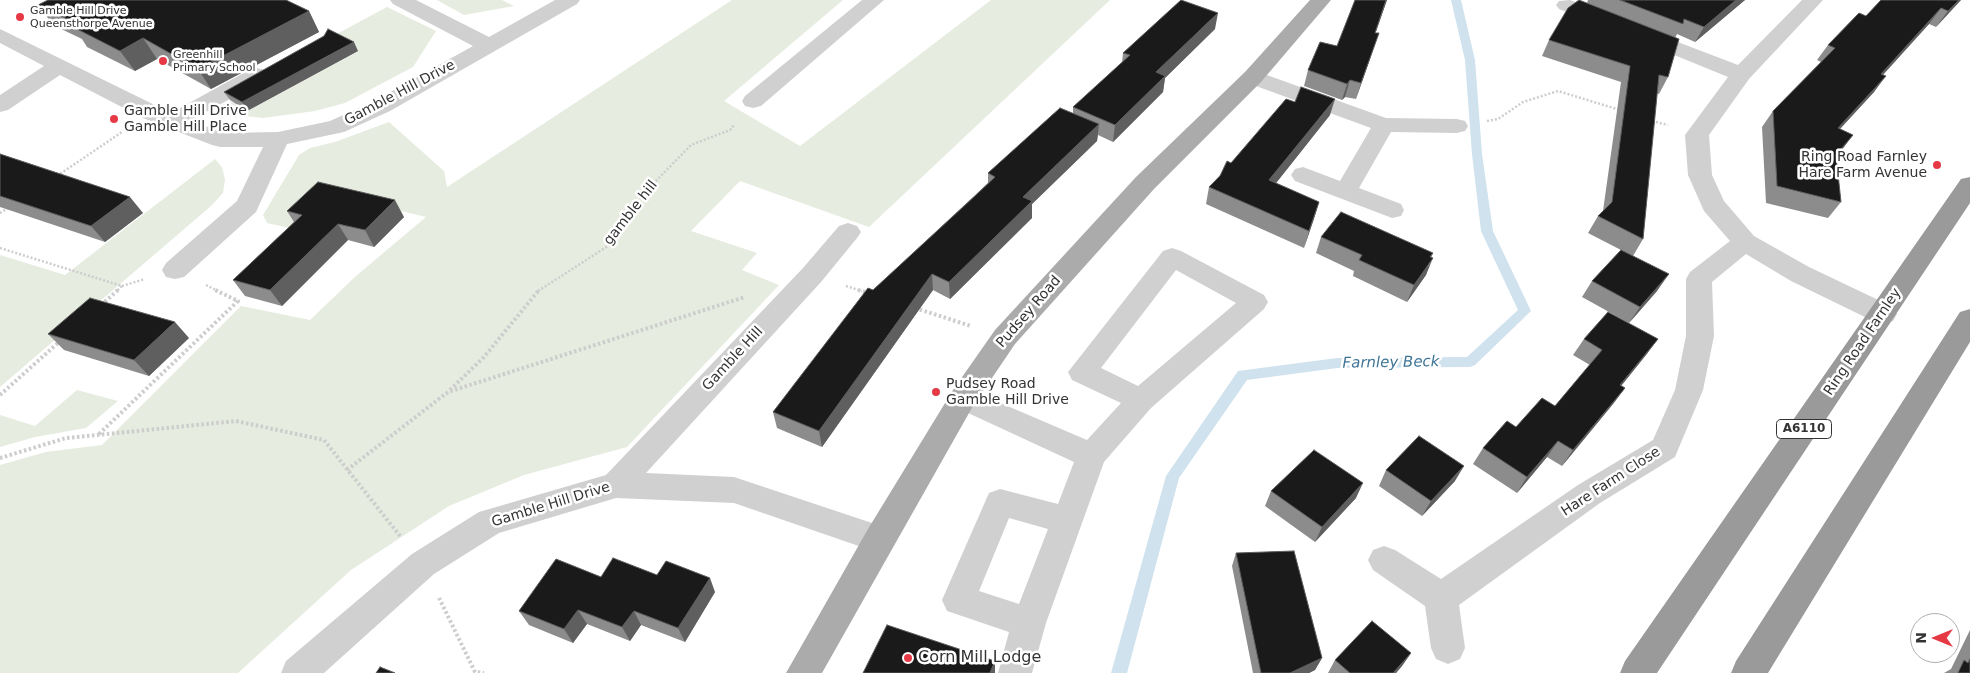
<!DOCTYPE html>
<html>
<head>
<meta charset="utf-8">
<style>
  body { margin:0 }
  #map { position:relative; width:1970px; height:673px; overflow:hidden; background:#fff; font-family:"DejaVu Sans",sans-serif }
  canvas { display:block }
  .north { position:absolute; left:1910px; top:613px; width:50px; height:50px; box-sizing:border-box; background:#fff; border:1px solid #adadad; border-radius:50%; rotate:270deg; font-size:14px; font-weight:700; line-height:20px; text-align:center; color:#333 }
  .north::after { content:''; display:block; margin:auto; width:18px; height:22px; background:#e63946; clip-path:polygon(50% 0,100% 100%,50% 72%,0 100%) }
</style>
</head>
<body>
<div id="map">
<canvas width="1970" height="673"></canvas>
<div class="north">N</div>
</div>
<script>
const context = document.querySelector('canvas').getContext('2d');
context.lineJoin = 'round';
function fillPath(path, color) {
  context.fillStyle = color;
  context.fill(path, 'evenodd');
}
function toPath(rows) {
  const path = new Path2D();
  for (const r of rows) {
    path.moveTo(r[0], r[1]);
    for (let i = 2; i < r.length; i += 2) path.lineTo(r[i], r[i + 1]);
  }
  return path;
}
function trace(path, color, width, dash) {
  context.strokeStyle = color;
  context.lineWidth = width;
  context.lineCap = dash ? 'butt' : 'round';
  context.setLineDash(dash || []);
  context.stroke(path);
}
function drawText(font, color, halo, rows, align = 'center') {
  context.font = font + ' "DejaVu Sans",sans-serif';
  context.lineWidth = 5;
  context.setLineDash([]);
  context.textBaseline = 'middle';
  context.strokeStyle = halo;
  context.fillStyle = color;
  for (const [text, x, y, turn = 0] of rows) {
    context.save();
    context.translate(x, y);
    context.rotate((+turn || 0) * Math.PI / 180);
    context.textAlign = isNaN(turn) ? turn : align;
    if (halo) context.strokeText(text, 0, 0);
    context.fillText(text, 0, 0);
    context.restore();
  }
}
fillPath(toPath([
  [437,0,502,0,514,6,464,15],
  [732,0,843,0,724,101,800,146,991,0,1110,0,869,227,740,181,691,231,757,253,742,270,779,285,627,447,524,475,449,506,351,570,238,673,0,673,0,465,46,452,102,445,241,306,310,320,356,276,426,217,326,193,290,228,267,223,263,215,299,155,310,148,335,142,389,122,444,171,447,187],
  [387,7,436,31,413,67,345,103,315,111,263,118,220,113,218,107,231,101,247,111,357,52,333,36],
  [215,159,222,167,225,180,223,193,211,206,0,387,0,255,65,275],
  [77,390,118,401,86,428,35,437,0,447,0,415,35,426]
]), '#e6ecdf');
fillPath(toPath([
  [1451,0,1461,0,1475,60,1482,154,1493,231,1531,311,1475,365,1470,367,1337,368,1247,380,1179,478,1127,673,1111,673,1166,476,1238,371,1337,358,1467,357,1518,310,1481,231,1472,154,1465,60,1451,0]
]), '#cfe2ee');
trace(toPath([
  [1487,121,1498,119,1523,102,1558,91,1620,110],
  [1652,121,1668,125],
  [57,176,122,132],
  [0,213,8,208],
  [0,248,122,286,117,291],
  [206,285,218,291],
  [122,286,145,279],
  [846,286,862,291],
  [538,291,608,246,645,192,691,145,730,130,735,124]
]), '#cdcdcd', 2.5, [2, 2]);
trace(toPath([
  [858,290,869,293],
  [101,305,118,290],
  [915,308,971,326],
  [450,390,484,357,539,290],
  [0,395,59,342],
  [99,434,238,301,215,290],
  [0,458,66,438,236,421,324,440,400,536],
  [347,470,448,392,745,297],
  [439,598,475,672,484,673]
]), '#cdcdcd', 4, [2.5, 2.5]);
fillPath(toPath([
  [390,0,416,0,489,37,555,0,580,0,577,4,390,111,344,132,287,144,256,212,184,277,175,279,166,277,162,270,166,263,237,201,263,147,220,147,212,145,143,118,60,75,8,110,0,112,0,95,44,66,0,43,0,29,171,113,249,70,257,68,265,70,268,75,265,80,191,120,222,133,278,132,330,121,374,101,473,46,393,4,390,0],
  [862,0,884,0,761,106,753,108,745,106,742,101,745,96,862,0],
  [1570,0,1611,16,1614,20,1611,24,1604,26,1597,24,1559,9,1556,5,1559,1,1570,0],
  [1802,0,1823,0,1749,79,1709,135,1712,175,1724,201,1754,236,1809,267,1893,307,1897,314,1893,321,1883,324,1873,321,1791,281,1746,254,1712,282,1714,336,1703,390,1675,457,1600,503,1459,605,1465,648,1460,659,1448,664,1436,659,1431,648,1425,606,1373,570,1368,560,1373,550,1384,546,1395,550,1441,579,1578,485,1653,440,1675,390,1686,336,1686,279,1690,272,1730,241,1704,211,1688,175,1685,135,1728,77,1635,39,1632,35,1635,31,1642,29,1649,31,1738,65,1802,0],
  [1253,70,1386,118,1457,119,1465,121,1468,126,1465,131,1457,133,1391,132,1359,188,1401,204,1404,210,1401,216,1392,218,1295,181,1291,175,1295,169,1303,167,1340,181,1371,128,1245,82,1242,77,1245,72,1253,70],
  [848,223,857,226,861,232,857,238,821,282,646,473,734,477,890,529,895,539,890,549,879,553,734,503,616,498,499,533,434,574,324,673,281,673,286,661,412,554,479,512,606,475,803,268,839,226,848,223],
  [1172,248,1181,251,1264,295,1268,302,1264,309,1151,408,1104,462,1046,623,1032,673,998,673,1009,632,947,611,942,600,989,493,1000,489,1058,504,1074,462,953,406,949,398,953,390,963,387,1087,440,1121,403,1072,380,1068,372,1163,251,1172,248],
  [1176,270,1236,303,1138,386,1101,368,1176,270],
  [1009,518,1048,529,1019,604,979,591,1009,518]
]), '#d0d0d0');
fillPath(toPath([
  [1310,0,1331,0,1261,82,1154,189,1015,344,973,406,822,673,786,673,868,529,953,390,995,330,1136,177,1245,72,1310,0]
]), '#ababab');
fillPath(toPath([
  [1970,177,1970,203,1657,673,1620,673,1625,661,1961,179,1970,177],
  [1970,309,1970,342,1768,673,1731,673,1736,661,1960,312,1970,309]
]), '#9a9a9a');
fillPath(toPath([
  [1387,0,1375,33,1379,33,1356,99,1345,97,1342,100,1304,86,1308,70,1337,46],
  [1588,0,1745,0,1695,42,1677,34,1675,38,1668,77,1659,94,1657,93,1643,239,1633,256,1657,291,1629,323,1582,297,1592,281,1621,250,1588,233,1598,216,1603,211,1621,82,1542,56,1549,40,1587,3],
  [1961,0,1936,27,1929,24,1883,75,1874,92,1840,129,1853,135,1836,157,1841,202,1828,218,1766,203,1762,127,1773,111,1821,62,1817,60,1828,45,1866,16],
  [38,5,309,11,319,32,211,89,157,59,135,71,87,47,82,39,53,25],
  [1215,29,1165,78,1163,92,1113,142,1098,135,1097,141,1032,204,1032,218,950,299,933,290,822,447,777,428,773,412,873,290,988,183,988,173,1073,113,1073,107,1122,63,1123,53],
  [358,51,247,111,230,100,224,92],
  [1330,115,1276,183,1319,202,1304,248,1206,204,1209,187,1231,163],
  [0,154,143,213,105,242,0,207],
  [287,211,404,217,374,247,348,240,282,306,245,296,233,280,294,222],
  [1321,237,1431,257,1426,275,1407,302,1353,276,1354,271,1316,253],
  [48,334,189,338,149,376,64,350],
  [1584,339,1658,339,1646,355,1621,386,1625,388,1613,404,1562,466,1547,457,1517,493,1473,464,1483,448,1555,406,1590,365,1573,355],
  [1386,470,1455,481,1422,516,1379,486],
  [1271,491,1356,498,1315,542,1265,506],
  [1236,553,1322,658,1315,670,1309,673,1253,673,1232,566],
  [657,575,715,592,685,642,641,625,630,641,587,624,573,643,529,625,519,611,601,577],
  [1970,630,1970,673,1944,673,1951,669],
  [1411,653,1402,666,1396,673,1328,673,1335,660]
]), '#8c8c8c');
fillPath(toPath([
  [1386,0,1387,0,1370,49,1375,33],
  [1736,0,1745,0,1695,42,1704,27],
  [1959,0,1961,0,1936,27,1948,11],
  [1941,8,1929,24,1869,90,1881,74],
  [309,11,319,32,211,89,198,69],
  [1218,13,1215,29,1165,78,1163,92,1113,142,1115,125,1156,72],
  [1379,33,1373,50,1356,99,1361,83],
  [143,38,157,59,135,71,120,51],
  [354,42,358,51,247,111,242,102],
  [1886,76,1874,92,1826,144,1838,128],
  [1350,80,1345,97,1342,100,1347,84],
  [1335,99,1330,115,1265,197,1269,180],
  [1099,124,1097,141,1032,204,1032,218,950,299,949,282,1023,197],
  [1853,135,1841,151,1823,171,1836,155],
  [130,197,143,213,105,242,91,226],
  [395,200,404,217,374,247,365,230],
  [1319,202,1314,219,1304,248,1309,231],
  [338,224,348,240,282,306,270,290],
  [1433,253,1427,268,1433,258,1426,275,1407,302,1414,285],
  [932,274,933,290,822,447,819,431],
  [1669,274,1657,291,1629,323,1640,307],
  [175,322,189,338,149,376,134,360],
  [1658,339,1646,355,1609,401,1620,385],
  [1625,388,1613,404,1562,466,1573,450],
  [1558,441,1547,457,1517,493,1527,477],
  [1464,466,1455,481,1422,516,1431,501],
  [1363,483,1356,498,1315,542,1322,527],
  [710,578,715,592,685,642,678,628],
  [578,610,587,624,573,643,564,629],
  [634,611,641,625,630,641,622,627],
  [1411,653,1402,666,1396,673,1393,673],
  [1322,658,1315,670,1309,673,1290,673],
  [995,661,995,673,990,673]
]), '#5f5f5f');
const building = toPath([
  [48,0,286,0,309,11,198,69,143,38,120,51,73,27,78,24,38,5,48,0],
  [1181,0,1218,13,1156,72,1165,76,1115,125,1073,107,1130,55,1123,53,1181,0],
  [1355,0,1386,0,1375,33,1379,33,1361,83,1350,80,1347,84,1308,70,1320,42,1337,46,1355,0],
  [1579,0,1679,39,1668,77,1659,75,1643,239,1598,216,1612,202,1630,66,1549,40,1568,8,1579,0],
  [1620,0,1736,0,1704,27,1684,19,1683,24,1620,0],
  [1881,0,1959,0,1948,11,1941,8,1881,74,1886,76,1838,128,1853,135,1836,155,1841,202,1777,186,1773,111,1835,48,1828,45,1859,13,1866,16,1881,0],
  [328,29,354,42,242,102,224,92,324,36,328,29],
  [1301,87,1335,99,1269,180,1319,202,1309,231,1209,187,1220,176,1227,161,1231,163,1286,99,1295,102,1301,87],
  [1060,108,1099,124,1023,197,1032,201,949,282,932,274,819,431,773,412,868,288,873,290,975,196,995,177,988,173,1060,108],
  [0,154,130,197,91,226,0,196,0,154],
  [318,182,395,200,365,230,338,224,270,290,233,280,302,215,287,211,318,182],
  [1341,212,1433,253,1430,257,1433,258,1414,285,1359,260,1362,255,1321,237,1341,212],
  [1621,250,1669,274,1640,307,1592,281,1621,250],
  [90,298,175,322,134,360,48,334,90,298],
  [1608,312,1658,339,1620,385,1625,388,1573,450,1558,441,1527,477,1483,448,1507,421,1516,427,1542,398,1555,406,1602,350,1584,339,1608,312],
  [1419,436,1464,466,1431,501,1386,470,1419,436],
  [1314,450,1363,483,1322,527,1271,491,1314,450],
  [1294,551,1322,658,1290,673,1261,673,1236,553,1294,551],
  [613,558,657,575,666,561,710,578,678,628,634,611,622,627,578,610,564,629,519,611,556,559,601,577,613,558],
  [1372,621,1411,653,1393,673,1350,673,1335,660,1372,621],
  [887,625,995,661,990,673,863,673,887,625],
  [1970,659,1970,673,1958,673,1964,660,1968,663,1970,659],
  [380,667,395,673,376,673,380,667]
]);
fillPath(building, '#1a1a1a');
trace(building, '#5f5f5f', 1);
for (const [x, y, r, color] of [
  [20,17,5,"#e63946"],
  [163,61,5,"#e63946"],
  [114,119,5,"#e63946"],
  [1937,165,5,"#e63946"],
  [936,392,5,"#e63946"],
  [908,658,5,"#e63946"]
]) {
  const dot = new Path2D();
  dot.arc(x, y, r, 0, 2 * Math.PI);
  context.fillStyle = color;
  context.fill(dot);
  trace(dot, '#fff', 2);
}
drawText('11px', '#333', '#fff', [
  ["Gamble Hill Drive",30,11],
  ["Queensthorpe Avenue",30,24],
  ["Greenhill",173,55],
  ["Primary School",173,68]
], 'left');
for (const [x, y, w] of [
  [1804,429,55]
]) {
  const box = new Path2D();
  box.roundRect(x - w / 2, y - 9.5, w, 19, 4);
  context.fillStyle = '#fff';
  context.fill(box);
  trace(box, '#333', 1);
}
drawText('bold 12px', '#333', null, [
  ["A6110",1804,429]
]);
drawText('14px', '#333', '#fff', [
  ["Gamble Hill Drive",400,93,-28],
  ["gamble hill",631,213,-52],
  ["Pudsey Road",1029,312,-49],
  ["Ring Road Farnley",1863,342,-56],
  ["Gamble Hill",733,359,-47],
  ["Hare Farm Close",1611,482,-33],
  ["Gamble Hill Drive",551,505,-17]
]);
drawText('14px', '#333', '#fff', [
  ["Gamble Hill Drive",124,111],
  ["Gamble Hill Place",124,127],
  ["Ring Road Farnley",1927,157,"right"],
  ["Hare Farm Avenue",1927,173,"right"],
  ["Pudsey Road",946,384],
  ["Gamble Hill Drive",946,400]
], 'left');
drawText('italic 15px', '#3f7597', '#fff', [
  ["Farnley Beck",1391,363,-1]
]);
drawText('16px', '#333', '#fff', [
  ["Corn Mill Lodge",918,658]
], 'left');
</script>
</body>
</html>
